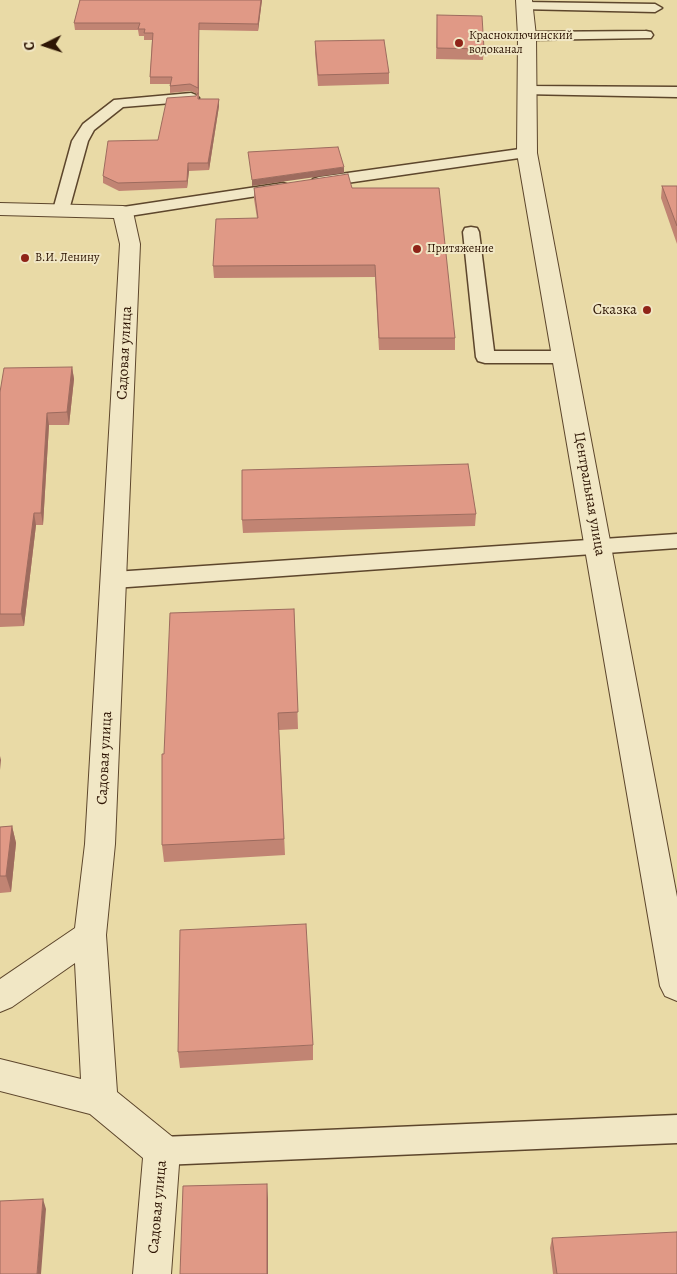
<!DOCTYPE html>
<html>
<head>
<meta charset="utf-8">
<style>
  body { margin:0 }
  #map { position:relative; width:677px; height:1274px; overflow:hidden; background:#e9daa6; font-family:Alegreya,serif }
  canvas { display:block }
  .north { position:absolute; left:20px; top:20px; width:50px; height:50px; -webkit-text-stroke:4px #f1e7c5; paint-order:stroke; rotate:266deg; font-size:14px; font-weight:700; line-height:20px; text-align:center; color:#2e1504 }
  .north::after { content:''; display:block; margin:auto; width:18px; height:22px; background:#2e1504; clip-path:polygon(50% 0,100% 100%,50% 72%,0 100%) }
</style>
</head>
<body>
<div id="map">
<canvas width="677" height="1274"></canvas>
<div class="north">С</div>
</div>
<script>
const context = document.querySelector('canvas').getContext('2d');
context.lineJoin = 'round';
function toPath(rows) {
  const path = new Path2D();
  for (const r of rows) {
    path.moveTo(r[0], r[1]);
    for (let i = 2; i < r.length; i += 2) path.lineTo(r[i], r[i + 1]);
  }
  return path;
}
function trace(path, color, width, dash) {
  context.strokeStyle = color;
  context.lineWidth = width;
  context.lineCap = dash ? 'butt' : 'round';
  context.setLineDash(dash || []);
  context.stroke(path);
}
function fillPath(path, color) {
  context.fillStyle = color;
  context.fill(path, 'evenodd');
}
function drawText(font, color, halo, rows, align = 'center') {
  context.font = font + ' Alegreya,serif';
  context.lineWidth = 4;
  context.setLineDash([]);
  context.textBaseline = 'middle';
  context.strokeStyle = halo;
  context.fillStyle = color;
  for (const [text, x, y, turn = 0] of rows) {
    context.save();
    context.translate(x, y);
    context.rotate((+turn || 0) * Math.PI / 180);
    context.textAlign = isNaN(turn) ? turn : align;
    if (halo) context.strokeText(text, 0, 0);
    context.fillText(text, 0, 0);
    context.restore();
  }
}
const lane = toPath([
  [525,2,655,4,662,8,655,12,520,9,518,6,520,3,525,2],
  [646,31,651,32,653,35,651,38,527,40,522,39,520,36,522,33,527,32,646,31],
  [527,86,677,87,677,97,522,94,519,91,522,88,527,86],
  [191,93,196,95,199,98,196,101,123,107,94,130,88,141,69,210,67,214,61,215,55,214,53,210,72,141,83,124,114,100,191,93],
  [527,148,533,150,535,153,533,156,319,187,313,185,311,182,313,179,319,177,527,148],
  [283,183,289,185,291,188,289,191,123,217,117,216,115,212,117,208,123,207,283,183],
  [471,227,477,228,479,232,494,351,565,351,572,353,574,357,572,361,565,363,485,363,478,361,476,357,463,232,465,228,471,227],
  [677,534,677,548,114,588,106,585,103,580,106,575,114,572,677,534],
  [677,1115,677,1143,162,1165,152,1161,147,1151,152,1141,162,1137,677,1115]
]);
const street = toPath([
  [516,0,532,0,536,36,537,153,677,897,677,1001,665,996,660,986,517,153,518,36,516,0],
  [0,203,123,206,130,208,133,212,140,244,115,844,106,935,117,1092,175,1139,180,1151,171,1274,133,1274,143,1158,90,1114,0,1091,0,1059,81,1079,75,963,12,1007,0,1012,0,979,75,928,85,844,120,244,114,218,0,215,0,203]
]);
trace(lane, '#5d462c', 3);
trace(street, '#5d462c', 2);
fillPath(lane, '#f1e7c5');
fillPath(street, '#f1e7c5');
fillPath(toPath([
  [80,0,262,0,258,31,199,30,199,99,219,99,219,106,209,170,189,171,187,188,119,191,103,183,103,176,158,140,197,94,191,91,170,93,170,84,150,84,150,77,152,40,144,40,144,36,139,36,138,30,75,30,74,23],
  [437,15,484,49,483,60,436,59],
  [315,41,389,73,389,84,318,86,315,53],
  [662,186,677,186,677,244,661,198],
  [254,188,352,188,455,338,455,350,379,350,375,277,214,278,213,266,257,218,254,199],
  [72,367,74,379,69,425,49,425,43,525,36,525,24,626,0,627,0,392],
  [476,514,475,526,243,533,242,520],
  [294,609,298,729,279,730,285,855,164,862,162,845,164,754],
  [12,826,16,843,11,892,0,893,0,827],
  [313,1045,313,1060,180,1068,178,1052],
  [552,1238,677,1274,553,1274,550,1248]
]), '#c18473');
fillPath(toPath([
  [261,0,262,0,258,31,258,24],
  [199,23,199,95,198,88],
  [219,99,219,106,209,170,208,163],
  [188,163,189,171,187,188,187,181],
  [344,167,344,173,252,186,252,180],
  [72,367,74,379,69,425,67,412],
  [47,413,49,425,43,525,41,513],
  [34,513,36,525,24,626,21,614],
  [0,756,1,760,0,770],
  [12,826,16,843,11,892,6,876],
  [267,1184,268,1199,268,1274,267,1274],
  [43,1199,46,1209,41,1274,37,1274]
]), '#9d6b5e');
const building = toPath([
  [80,0,261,0,258,24,199,23,198,88,190,84,170,86,172,77,150,77,153,33,144,33,145,29,138,29,140,23,74,23,80,0],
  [437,15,482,16,484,49,437,48,437,15],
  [384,40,389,73,318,75,315,41,384,40],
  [198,93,198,99,219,99,208,163,188,163,187,181,118,183,103,176,108,141,158,140,167,98,196,96,198,93],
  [338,147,344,167,252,180,248,152,338,147],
  [348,174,352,188,439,188,455,338,379,338,375,265,213,266,216,219,258,218,254,188,348,174],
  [662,186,677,186,677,226,662,186],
  [72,367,67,412,47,413,41,513,34,513,21,614,0,614,0,392,4,368,72,367],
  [468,464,476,514,242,520,242,470,468,464],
  [294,609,298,712,278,713,284,839,162,845,162,754,164,754,170,613,294,609],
  [12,826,6,876,0,876,0,827,12,826],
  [306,924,313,1045,178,1052,180,930,306,924],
  [267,1184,267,1274,180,1274,183,1186,267,1184],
  [43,1199,37,1274,0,1274,0,1201,43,1199],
  [677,1232,677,1274,557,1274,552,1238,677,1232]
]);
fillPath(building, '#e09986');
trace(building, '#9d6b5e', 1);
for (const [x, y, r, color] of [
  [459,43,5,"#8f2418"],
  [417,249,5,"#8f2418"],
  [25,258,5,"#8f2418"],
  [647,310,5,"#8f2418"]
]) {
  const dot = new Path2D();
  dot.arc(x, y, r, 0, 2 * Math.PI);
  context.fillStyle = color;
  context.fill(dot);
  trace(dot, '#f1e7c5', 2);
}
drawText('12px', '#2e1504', '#f1e7c5', [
  ["Красноключинский",469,36],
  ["водоканал",469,50],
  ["Притяжение",427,249],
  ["В.И. Ленину",35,258]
], 'left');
drawText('15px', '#2e1504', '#f1e7c5', [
  ["Сказка",637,310]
], 'right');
drawText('15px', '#2e1504', '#f1e7c5', [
  ["Садовая улица",125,353,-87],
  ["Центральная улица",589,494,80],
  ["Садовая улица",105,758,-87],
  ["Садовая улица",158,1207,-85]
]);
</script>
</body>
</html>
